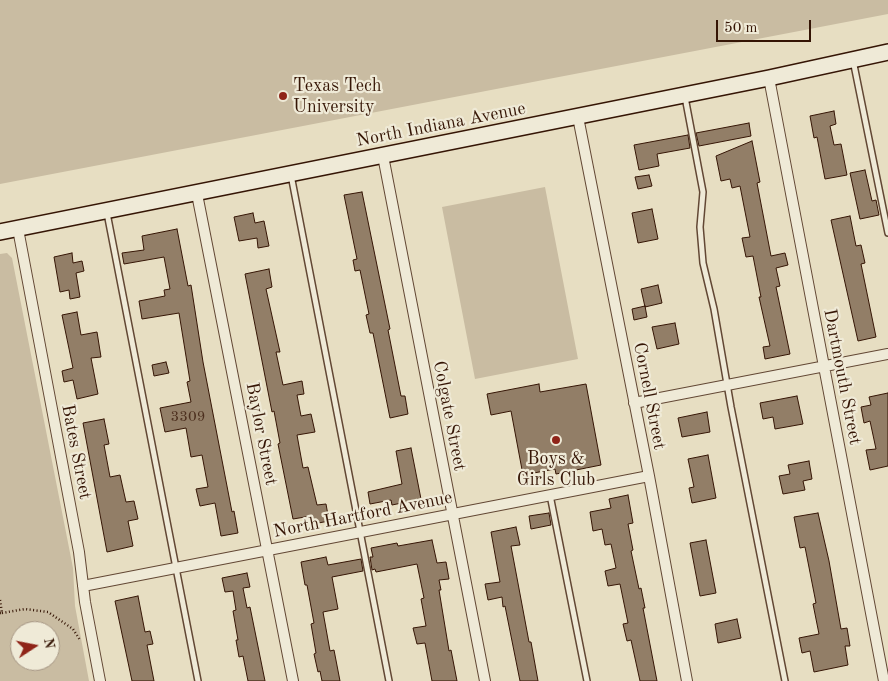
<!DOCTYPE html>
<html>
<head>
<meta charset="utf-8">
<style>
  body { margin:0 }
  #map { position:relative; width:888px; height:681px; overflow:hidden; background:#e7dec2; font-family:"Old Standard TT",serif }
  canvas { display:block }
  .north { position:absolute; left:10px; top:621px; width:50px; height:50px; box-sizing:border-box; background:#efead7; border:1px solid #a59583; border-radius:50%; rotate:79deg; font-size:14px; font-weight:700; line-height:20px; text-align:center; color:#351505 }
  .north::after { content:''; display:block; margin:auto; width:18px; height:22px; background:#8f2418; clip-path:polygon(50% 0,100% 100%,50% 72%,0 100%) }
  .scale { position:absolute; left:716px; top:20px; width:95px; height:22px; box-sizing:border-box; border:2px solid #351505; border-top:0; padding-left:6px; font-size:15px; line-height:18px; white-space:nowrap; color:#351505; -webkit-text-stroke:4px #efead7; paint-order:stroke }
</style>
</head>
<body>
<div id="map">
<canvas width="888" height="681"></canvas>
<div class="north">N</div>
<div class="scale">50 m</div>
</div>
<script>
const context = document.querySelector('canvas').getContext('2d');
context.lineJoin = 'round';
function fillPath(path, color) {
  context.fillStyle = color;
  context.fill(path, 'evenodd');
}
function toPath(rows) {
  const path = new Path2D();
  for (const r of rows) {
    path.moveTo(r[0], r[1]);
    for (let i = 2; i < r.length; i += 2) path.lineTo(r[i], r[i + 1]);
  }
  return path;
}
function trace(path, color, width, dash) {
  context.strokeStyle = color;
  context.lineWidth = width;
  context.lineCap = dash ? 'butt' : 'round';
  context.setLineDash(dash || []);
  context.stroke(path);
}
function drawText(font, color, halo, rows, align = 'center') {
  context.font = font + ' "Old Standard TT",serif';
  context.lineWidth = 4.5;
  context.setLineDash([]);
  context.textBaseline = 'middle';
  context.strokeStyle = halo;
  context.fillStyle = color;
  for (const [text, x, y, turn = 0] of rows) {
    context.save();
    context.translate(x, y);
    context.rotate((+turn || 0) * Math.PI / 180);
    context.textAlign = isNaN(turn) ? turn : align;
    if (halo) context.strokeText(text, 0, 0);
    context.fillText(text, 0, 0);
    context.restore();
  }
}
fillPath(toPath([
  [0,0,888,0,888,14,0,184],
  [545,187,578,359,475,379,442,207],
  [7,253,12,258,73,568,75,606,89,681,0,681,0,254],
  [20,631,50,631,50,661,20,661]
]), '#c9bca2');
const building = toPath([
  [834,111,836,124,830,126,834,145,841,144,847,175,825,179,817,137,814,138,810,116,834,111],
  [749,123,751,136,699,146,696,133,749,123],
  [688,135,690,148,657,154,659,166,639,170,634,145,688,135],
  [752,141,760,182,757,183,771,256,785,253,788,265,776,268,780,286,776,287,790,354,765,359,763,347,770,346,759,297,761,297,753,256,746,257,742,238,750,237,740,186,732,188,730,179,721,181,716,156,752,141],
  [865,170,872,201,876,200,879,215,860,219,850,173,865,170],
  [649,175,652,186,638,189,635,177,649,175],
  [362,192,390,329,388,330,401,396,405,396,408,414,390,418,373,333,370,333,366,315,369,314,360,270,355,271,353,260,357,259,344,195,362,192],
  [652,209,658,239,638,243,632,213,652,209],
  [253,213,255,223,264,221,269,246,258,248,257,238,239,241,234,217,253,213],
  [850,216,856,246,861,245,865,263,861,264,876,337,858,341,831,220,850,216],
  [177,229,188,286,191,285,203,362,232,512,234,511,238,533,221,536,215,503,200,506,196,489,208,487,202,455,191,457,186,428,165,432,160,408,191,402,187,382,190,381,179,313,142,319,139,301,165,296,164,290,170,289,164,257,124,264,122,253,144,250,142,236,177,229],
  [72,253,73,263,82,261,84,271,76,273,80,297,70,299,69,290,60,292,54,257,72,253],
  [269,269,272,287,266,289,280,352,276,352,283,385,302,381,304,394,297,395,301,416,311,414,315,432,297,435,303,468,308,467,317,505,326,504,329,521,313,524,311,516,293,519,278,444,280,443,274,411,272,412,245,274,269,269],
  [658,285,662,303,645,307,641,289,658,285],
  [645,306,647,317,634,320,632,309,645,306],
  [77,312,81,335,97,332,101,357,91,358,98,394,77,399,73,380,64,382,62,371,73,368,62,315,77,312],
  [675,323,679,344,657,349,652,327,675,323],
  [166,362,169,373,154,376,152,365,166,362],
  [539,384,540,392,586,384,601,465,556,474,555,469,523,475,511,411,491,415,487,394,539,384],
  [888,393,888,466,870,470,866,450,876,449,870,421,864,423,861,407,871,405,869,397,888,393],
  [797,396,803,424,775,429,773,417,763,419,760,403,797,396],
  [707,412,710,432,682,437,678,418,707,412],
  [104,419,109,444,104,445,110,477,120,475,126,502,134,501,138,519,128,521,133,546,107,552,83,423,104,419],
  [411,448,421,499,392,505,391,500,370,504,368,492,402,484,396,451,411,448],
  [708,455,716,498,692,503,689,488,694,487,688,459,708,455],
  [809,461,812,479,803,481,805,490,783,494,779,476,790,474,788,465,809,461],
  [628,495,633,523,628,524,633,550,631,551,639,589,641,588,645,608,643,608,657,681,640,681,631,640,627,641,623,624,628,623,620,584,608,586,605,571,616,568,611,544,605,545,602,529,593,531,590,512,611,508,609,499,628,495],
  [549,513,551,525,531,529,529,516,549,513],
  [818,513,829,561,841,629,847,628,850,646,845,646,848,665,814,672,810,651,802,653,799,638,819,634,813,604,816,603,805,547,800,548,794,517,818,513],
  [516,527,520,545,511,546,529,642,531,642,538,681,520,681,505,606,503,607,502,597,488,600,485,584,500,582,491,532,516,527],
  [432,540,437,563,446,562,449,579,439,580,441,590,439,590,449,651,451,650,457,681,432,681,425,643,417,644,413,628,426,626,421,599,424,598,417,564,376,572,375,569,372,570,370,557,373,557,371,548,397,543,398,546,432,540],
  [706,540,716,593,700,596,690,543,706,540],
  [326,557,328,565,361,559,363,571,332,577,338,609,323,612,330,651,334,650,340,681,322,681,320,671,318,672,314,654,316,653,311,624,314,623,307,585,305,585,301,562,326,557],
  [247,573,250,587,243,588,247,608,250,607,265,681,248,681,243,656,239,657,236,640,238,640,233,611,236,610,233,591,225,592,222,578,247,573],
  [138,596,145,632,150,631,153,644,147,645,154,681,132,681,115,601,138,596],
  [737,619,741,638,718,643,715,624,737,619]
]);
fillPath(building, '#927e67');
trace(building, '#351505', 1);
const lane = toPath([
  [853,60,888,233],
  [685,97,703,192,700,227,703,263,714,309,731,407,785,681],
  [291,175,389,681],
  [107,213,198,681],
  [550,495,587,681]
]);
const street = toPath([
  [769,78,884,681],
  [578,117,649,476,687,681],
  [383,156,485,681],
  [197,194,293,681],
  [18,229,79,552,85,602,100,681],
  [634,403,888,354],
  [83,586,649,476]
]);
const secondary = toPath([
  [0,232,769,78,888,52]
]);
trace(lane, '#624734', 8);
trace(street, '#624734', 12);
trace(secondary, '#351505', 18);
trace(toPath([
  [0,600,2,613,0,613],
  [2,613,25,609,48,612,73,629,80,640]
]), '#351505', 2.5, [1, 2.5]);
trace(lane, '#efead7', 5);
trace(street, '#efead7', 10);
trace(secondary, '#efead7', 15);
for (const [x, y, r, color] of [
  [283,96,5,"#8f2418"],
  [556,440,5,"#8f2418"]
]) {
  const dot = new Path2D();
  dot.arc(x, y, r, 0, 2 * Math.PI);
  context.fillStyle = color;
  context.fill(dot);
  trace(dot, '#efead7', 2);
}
drawText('15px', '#4c2f1e', null, [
  ["3309",188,417]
]);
drawText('18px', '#351505', '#efead7', [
  ["Texas Tech",293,86],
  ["University",293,107],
  ["Boys &",556,459,"center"],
  ["Girls Club",556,480,"center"]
], 'left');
drawText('18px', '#351505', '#efead7', [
  ["North Indiana Avenue",441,125,-11],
  ["Dartmouth Street",842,377,79],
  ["Cornell Street",649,396,79],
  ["Colgate Street",449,416,79],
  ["Baylor Street",261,434,79],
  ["Bates Street",76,452,79],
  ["North Hartford Avenue",363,515,-11]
]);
</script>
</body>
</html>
